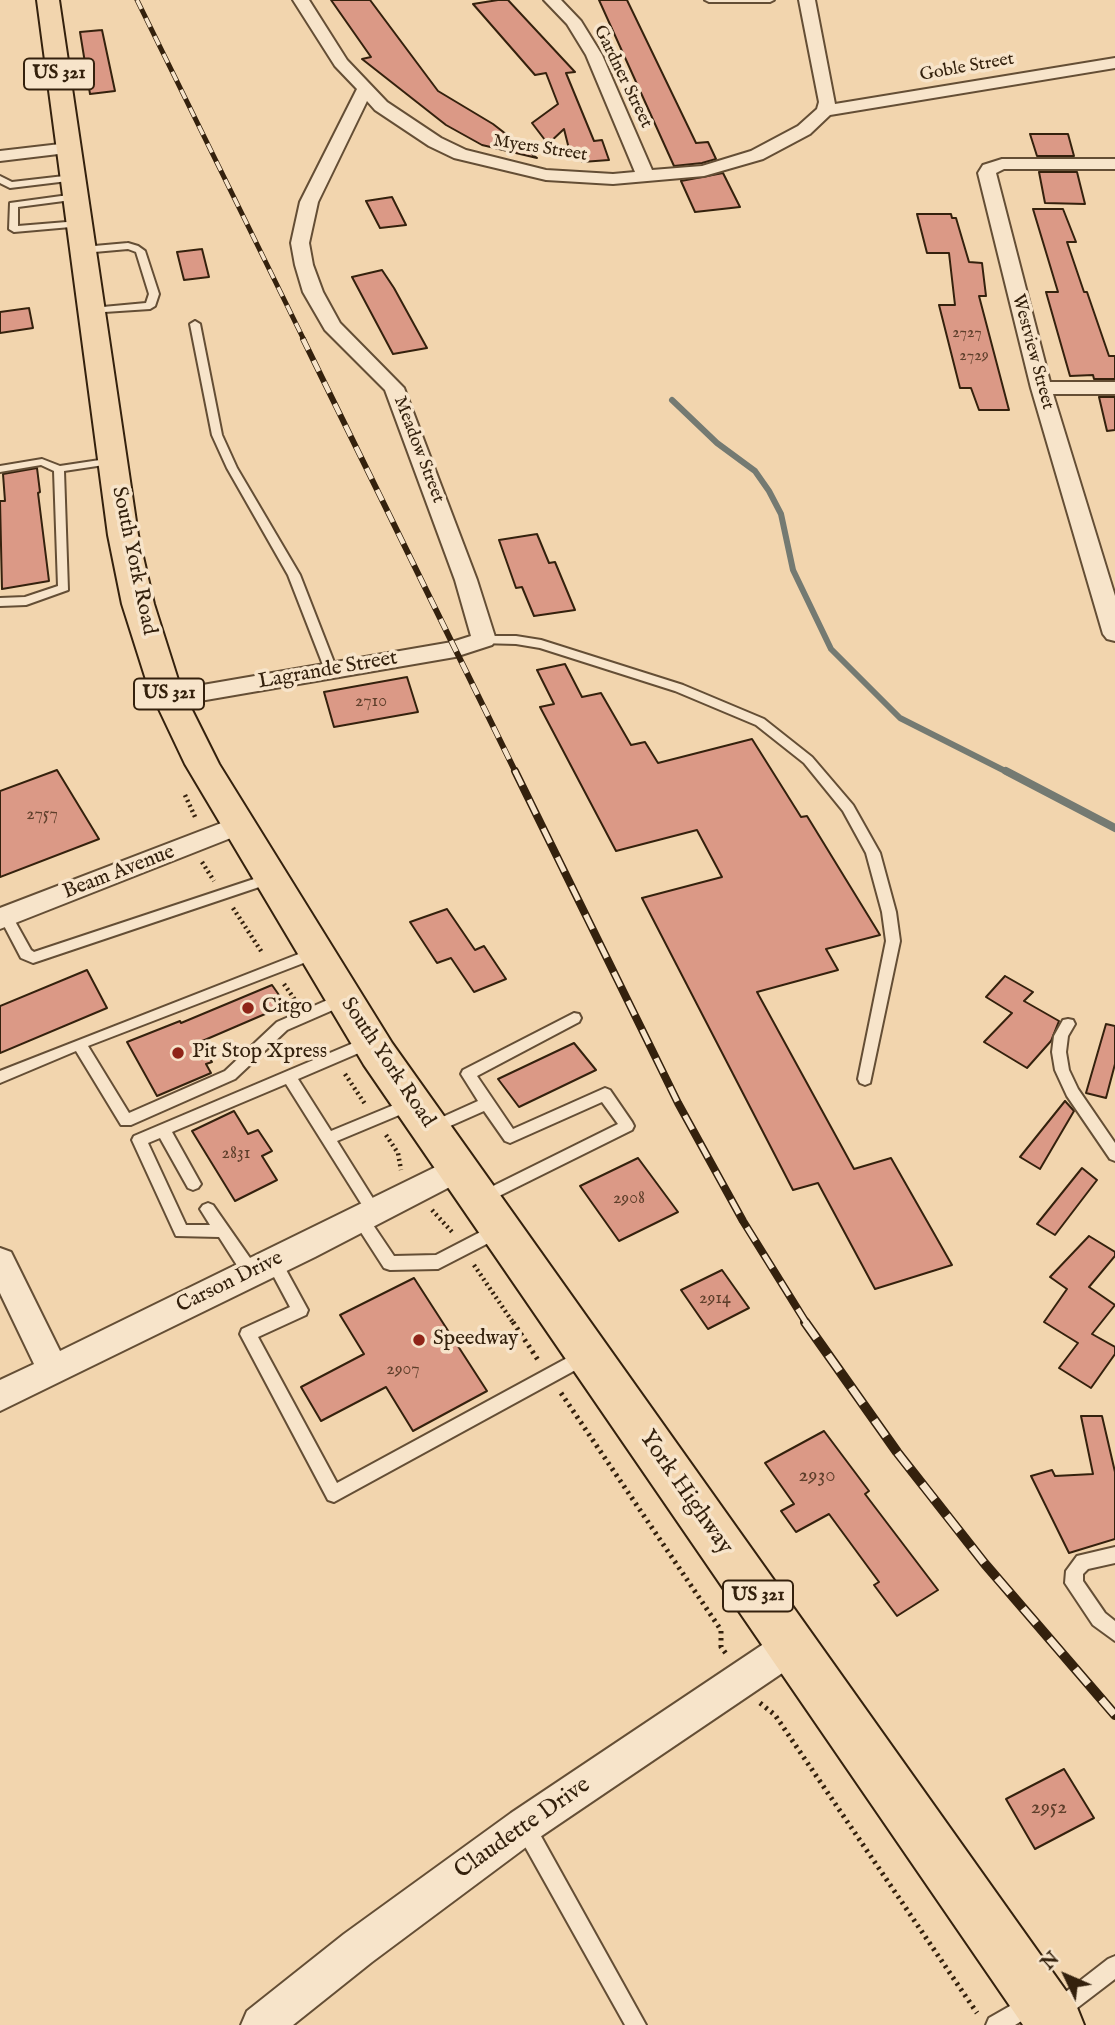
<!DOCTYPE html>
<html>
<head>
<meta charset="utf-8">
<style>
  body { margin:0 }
  #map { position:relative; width:1115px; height:2025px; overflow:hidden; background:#f2d5ae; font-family:"IM FELL English",serif }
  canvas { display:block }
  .north { position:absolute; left:1031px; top:1941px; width:70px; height:70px; -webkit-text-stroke:5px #f7e4ca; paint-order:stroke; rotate:314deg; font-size:19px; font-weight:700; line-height:28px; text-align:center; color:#34210d }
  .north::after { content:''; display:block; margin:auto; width:24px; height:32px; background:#34210d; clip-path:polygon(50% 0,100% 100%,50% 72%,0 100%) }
</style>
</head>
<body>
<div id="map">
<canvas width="1115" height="2025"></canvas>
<div class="north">N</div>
</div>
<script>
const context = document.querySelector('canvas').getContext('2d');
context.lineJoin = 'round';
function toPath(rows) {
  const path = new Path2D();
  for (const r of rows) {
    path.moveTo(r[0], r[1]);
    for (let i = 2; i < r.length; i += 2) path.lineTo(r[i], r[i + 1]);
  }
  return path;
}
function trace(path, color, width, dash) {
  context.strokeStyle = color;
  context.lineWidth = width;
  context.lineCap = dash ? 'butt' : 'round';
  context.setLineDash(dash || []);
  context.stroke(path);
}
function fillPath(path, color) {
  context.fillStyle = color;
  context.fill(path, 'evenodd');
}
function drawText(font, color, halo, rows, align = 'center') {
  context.font = font + ' "IM FELL English",serif';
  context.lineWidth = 7;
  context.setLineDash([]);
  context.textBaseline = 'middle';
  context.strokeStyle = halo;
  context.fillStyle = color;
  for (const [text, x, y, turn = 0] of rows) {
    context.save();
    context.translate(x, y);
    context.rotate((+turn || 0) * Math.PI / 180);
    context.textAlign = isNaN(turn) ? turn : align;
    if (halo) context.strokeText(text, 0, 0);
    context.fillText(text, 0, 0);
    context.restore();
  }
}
trace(toPath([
  [672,400,717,443,755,471,769,491,781,514,793,570,831,649,900,718,1009,773]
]), '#747a72', 6);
trace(toPath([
  [1006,771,1115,828]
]), '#747a72', 8);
const building = toPath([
  [331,0,370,0,438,91,493,124,537,158,482,145,446,125,362,59,371,57,331,0],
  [498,0,508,0,575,72,566,73,594,141,602,140,609,160,582,162,578,149,569,149,564,129,548,144,532,123,558,104,546,73,535,75,473,4,498,0],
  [599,0,627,0,696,143,708,142,716,159,702,163,674,166,599,0],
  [102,30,115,91,90,94,80,32,102,30],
  [1030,134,1068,134,1074,156,1037,156,1030,134],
  [1039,172,1077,172,1085,204,1045,203,1039,172],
  [723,173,740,207,695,212,681,181,723,173],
  [392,197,406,225,380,228,366,201,392,197],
  [1033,209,1063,209,1076,242,1067,242,1084,292,1087,292,1109,356,1115,356,1115,379,1094,379,1093,375,1070,376,1046,292,1058,292,1033,209],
  [917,214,951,214,952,218,956,218,969,262,982,263,986,296,979,296,1009,410,979,410,971,388,960,388,939,305,955,305,949,253,927,253,917,214],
  [202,249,209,277,184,280,177,252,202,249],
  [382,270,394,288,427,348,393,354,352,277,382,270],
  [29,308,33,328,0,333,0,312,29,308],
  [1099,397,1115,397,1115,430,1107,431,1099,397],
  [37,468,40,492,38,493,49,581,2,589,0,501,5,501,3,474,37,468],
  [537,534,549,563,555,562,575,610,534,616,522,587,516,588,499,540,537,534],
  [565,664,582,697,601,693,631,745,645,742,658,763,752,739,801,817,807,816,880,935,826,949,838,970,757,992,854,1169,891,1158,952,1265,875,1289,818,1183,793,1190,642,898,722,877,697,830,616,851,540,707,554,704,537,670,565,664],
  [407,677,418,712,334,727,324,692,407,677],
  [57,770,99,839,0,877,0,791,57,770],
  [447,909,475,950,484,946,506,979,474,992,451,958,437,963,410,922,447,909],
  [87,970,107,1008,0,1053,0,1006,87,970],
  [1005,976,1033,992,1024,1001,1059,1021,1051,1041,1027,1068,984,1042,1012,1013,986,997,1005,976],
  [272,985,286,1005,200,1042,212,1062,206,1064,211,1073,157,1096,127,1042,180,1021,181,1023,272,985],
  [1106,1024,1115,1026,1115,1064,1106,1098,1086,1093,1106,1024],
  [574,1043,596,1070,519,1107,498,1079,574,1043],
  [1065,1101,1074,1111,1040,1169,1020,1157,1065,1101],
  [234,1111,248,1134,258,1130,272,1151,262,1156,277,1180,235,1201,192,1131,234,1111],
  [638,1158,678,1212,619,1241,580,1186,638,1158],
  [1082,1168,1097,1180,1055,1235,1037,1224,1082,1168],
  [1089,1236,1115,1252,1115,1256,1089,1287,1115,1305,1092,1334,1115,1347,1115,1354,1091,1388,1059,1368,1078,1343,1044,1322,1067,1289,1050,1277,1089,1236],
  [722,1270,749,1308,708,1329,681,1290,722,1270],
  [414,1278,487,1391,413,1431,386,1387,321,1421,301,1387,364,1354,340,1315,414,1278],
  [1081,1416,1102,1416,1115,1472,1115,1539,1069,1553,1031,1476,1052,1470,1055,1476,1093,1474,1081,1416],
  [824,1431,869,1491,865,1494,938,1590,897,1616,874,1585,879,1582,829,1514,796,1532,781,1511,794,1504,765,1463,824,1431],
  [1064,1769,1094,1818,1035,1849,1006,1799,1064,1769]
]);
fillPath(building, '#db9986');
trace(building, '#34210d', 2);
const service = toPath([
  [705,0,774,0,770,2,709,2,705,0],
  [73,175,77,178,76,180,10,188,0,183,0,176,12,182,73,175],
  [76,194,79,195,79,199,18,207,18,226,79,221,84,224,82,226,14,232,9,229,10,203,76,194],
  [128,243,138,246,145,251,159,294,155,306,150,309,89,313,89,309,92,308,146,303,149,294,136,252,128,249,83,253,78,250,83,247,128,243],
  [195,321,200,324,222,435,237,468,300,575,337,670,335,673,331,674,325,670,288,575,227,468,212,435,190,324,195,321],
  [113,458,117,459,117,463,64,471,68,590,26,605,0,606,0,598,25,597,58,586,54,471,41,465,0,472,0,466,42,459,60,466,113,458],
  [484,636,516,636,541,640,683,685,764,719,812,757,853,805,880,853,896,912,900,941,870,1083,865,1085,860,1083,858,1079,886,941,882,912,866,853,843,811,804,763,756,725,675,691,540,648,516,644,480,643,480,637,484,636],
  [269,874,274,876,276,879,274,882,33,963,21,958,0,918,1,914,11,914,31,950,34,952,269,874],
  [314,948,321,953,319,957,88,1046,129,1113,225,1071,277,1022,339,995,349,995,351,999,349,1003,287,1030,235,1079,131,1125,121,1125,76,1051,0,1083,0,1071,314,948],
  [574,1013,579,1014,581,1018,579,1022,477,1076,513,1129,605,1088,610,1090,632,1122,634,1126,632,1130,485,1203,480,1205,475,1203,472,1199,475,1195,618,1124,602,1102,510,1143,505,1141,484,1111,432,1134,427,1132,425,1128,427,1124,478,1101,461,1074,463,1070,574,1013],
  [1068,1019,1073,1020,1075,1024,1068,1036,1066,1052,1069,1070,1078,1089,1115,1143,1115,1161,1110,1159,1067,1096,1055,1070,1052,1052,1054,1036,1063,1020,1068,1019],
  [370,1036,375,1038,377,1042,375,1046,298,1079,331,1131,406,1100,416,1100,418,1104,416,1108,337,1141,379,1208,382,1212,379,1216,374,1218,369,1216,286,1084,172,1132,201,1184,198,1188,193,1190,188,1188,160,1138,148,1143,186,1225,210,1225,200,1209,203,1205,208,1203,213,1205,257,1268,259,1273,257,1278,251,1280,245,1278,219,1237,176,1236,132,1140,134,1136,370,1036],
  [360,1212,365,1213,394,1256,436,1255,494,1225,499,1224,504,1225,507,1230,504,1235,438,1269,390,1270,384,1268,355,1223,352,1218,355,1213,360,1212],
  [274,1255,279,1257,308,1310,306,1315,258,1337,337,1483,580,1351,586,1349,592,1351,594,1356,592,1361,334,1502,328,1500,240,1334,242,1329,290,1307,266,1262,269,1257,274,1255],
  [1115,1547,1115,1563,1088,1569,1083,1574,1083,1581,1105,1613,1115,1621,1115,1641,1093,1625,1065,1583,1066,1571,1077,1556,1115,1547],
  [525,1817,532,1820,646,2025,625,2025,518,1834,515,1827,518,1820,525,1817],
  [1115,1956,1115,1979,1064,2018,1057,2021,1050,2018,1047,2011,1050,2004,1108,1959,1115,1956],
  [1031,1994,1038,1997,1041,2004,1038,2011,1015,2025,986,2025,989,2018,1031,1994]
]);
const minor = toPath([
  [293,0,309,0,347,60,387,102,441,138,466,150,546,170,613,174,635,172,586,55,567,24,544,0,561,0,581,21,602,55,652,170,702,166,751,151,798,126,817,109,819,102,799,0,815,0,835,104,1115,58,1115,68,830,115,810,134,763,159,704,176,613,184,546,180,454,158,429,146,375,110,367,101,318,202,309,243,313,265,323,292,340,323,404,388,477,580,496,640,492,645,455,657,171,706,162,704,159,698,162,692,452,642,471,636,455,580,385,390,325,330,303,292,295,265,291,243,300,202,357,89,335,66,293,0],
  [69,143,75,144,78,148,75,152,0,161,0,151,69,143],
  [1002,159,1115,159,1115,169,1004,169,996,173,1050,382,1115,382,1115,394,1053,394,1115,596,1115,641,1107,639,1103,634,1031,388,978,173,983,165,1002,159],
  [237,817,246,820,250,826,246,832,0,929,0,908,237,817],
  [458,1156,469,1159,473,1168,469,1177,315,1257,0,1411,0,1380,34,1364,0,1293,0,1248,11,1252,60,1351,458,1156],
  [793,1627,806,1633,811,1645,806,1657,537,1839,372,1962,293,2025,241,2025,247,2011,344,1934,511,1813,780,1633,793,1627]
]);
const primary = toPath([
  [37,0,59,0,138,535,154,604,180,686,219,764,392,1043,1076,2005,1084,2025,1023,2025,364,1065,185,764,148,686,122,604,108,535,37,0]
]);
trace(service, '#644e35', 4);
trace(minor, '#644e35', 4);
trace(primary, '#34210d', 4);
trace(toPath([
  [185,795,196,819],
  [202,862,214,881],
  [233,908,263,954],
  [284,984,295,1000],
  [345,1074,365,1104],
  [386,1135,398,1153,401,1170],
  [432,1210,452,1232],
  [474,1265,514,1324]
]), '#34210d', 4.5, [2, 3.5]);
trace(toPath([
  [513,1322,538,1360],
  [561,1393,721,1630,721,1647,727,1655],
  [760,1703,775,1715,977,2013]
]), '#34210d', 5, [2.5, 4.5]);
fillPath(service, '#f7e4ca');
fillPath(minor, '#f7e4ca');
fillPath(primary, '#f2d5ae');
const railFar3 = toPath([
  [137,0,304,340]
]);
const railFar2 = toPath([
  [303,339,516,773]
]);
const railFar1 = toPath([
  [515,771,678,1103,743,1221,807,1324]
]);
const rail = toPath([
  [805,1322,897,1452,985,1564,1115,1715]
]);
trace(railFar3, '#34210d', 5);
trace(railFar2, '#34210d', 6);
trace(railFar1, '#34210d', 8);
trace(rail, '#34210d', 10);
trace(railFar3, '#f7e4ca', 3.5, [10]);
trace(railFar2, '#f7e4ca', 4.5, [12]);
trace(railFar1, '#f7e4ca', 5, [16]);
trace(rail, '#f7e4ca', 7, [20]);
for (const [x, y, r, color] of [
  [248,1008,7,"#8f2418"],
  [178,1053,7,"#8f2418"],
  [419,1340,7,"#8f2418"]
]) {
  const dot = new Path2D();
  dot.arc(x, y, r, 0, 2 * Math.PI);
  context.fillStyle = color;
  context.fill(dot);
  trace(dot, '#f7e4ca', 2.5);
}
drawText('16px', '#5e3f2b', null, [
  ["2727",967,334],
  ["2729",974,357]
]);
drawText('18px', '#34210d', '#f7e4ca', [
  ["Goble Street",967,68,-10],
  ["Gardner Street",622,77,64],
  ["Myers Street",540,149,9],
  ["Westview Street",1032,352,75],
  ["Meadow Street",418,450,69]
]);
drawText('18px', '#5e3f2b', null, [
  ["2710",371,702],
  ["2757",42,815],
  ["2831",236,1154],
  ["2908",629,1199],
  ["2914",715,1299],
  ["2907",403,1370]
]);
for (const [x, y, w] of [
  [59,74,70],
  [169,694,70],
  [758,1596,70]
]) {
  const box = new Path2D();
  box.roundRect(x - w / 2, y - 15.5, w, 31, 5);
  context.fillStyle = '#f7e4ca';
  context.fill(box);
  trace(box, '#34210d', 2);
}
drawText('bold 19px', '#34210d', null, [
  ["US 321",59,74],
  ["US 321",169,694],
  ["US 321",758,1596]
]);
drawText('21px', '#34210d', '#f7e4ca', [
  ["South York Road",133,561,78],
  ["Lagrande Street",328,671,-10],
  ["Beam Avenue",119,873,-21],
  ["South York Road",387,1063,56],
  ["Carson Drive",230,1283,-26]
]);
drawText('21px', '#34210d', '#f7e4ca', [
  ["Citgo",262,1008],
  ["Pit Stop Xpress",192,1053],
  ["Speedway",433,1340]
], 'left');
drawText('21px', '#5e3f2b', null, [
  ["2930",817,1477],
  ["2952",1049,1809]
]);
drawText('24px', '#34210d', '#f7e4ca', [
  ["York Highway",685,1493,55],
  ["Claudette Drive",523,1829,-35]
]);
</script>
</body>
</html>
